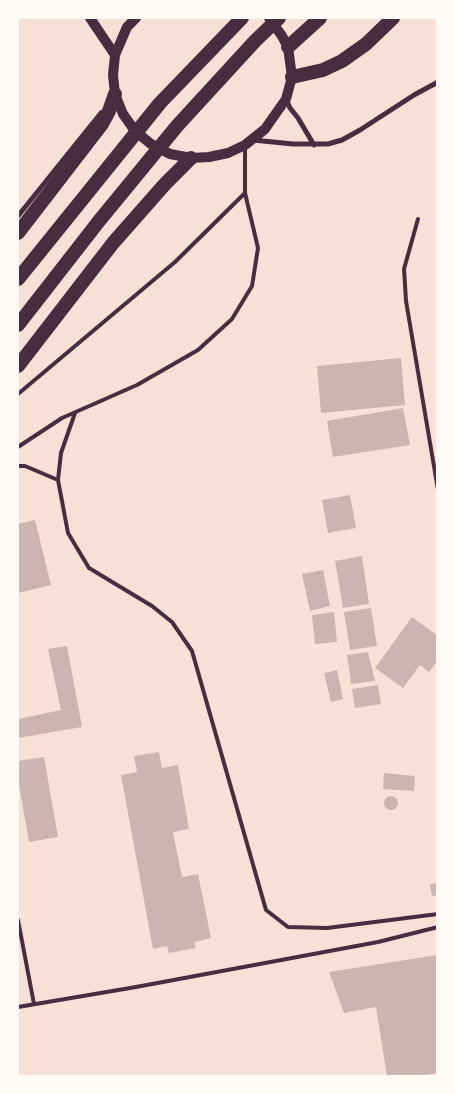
<!DOCTYPE html>
<html>
<head>
<meta charset="utf-8">
<style>
  body { margin:0 }
  #map { position:relative; width:455px; height:1094px; overflow:hidden; background:#f7e1d7; font-family:"Golos Text",sans-serif }
  canvas { display:block }
  .frame { position:absolute; inset:0; border:19px solid #fffaf5; pointer-events:none }
</style>
</head>
<body>
<div id="map">
<canvas width="455" height="1094"></canvas>
<div class="frame"></div>
</div>
<script>
const context = document.querySelector('canvas').getContext('2d');
context.lineJoin = 'round';
function fillPath(path, color) {
  context.fillStyle = color;
  context.fill(path, 'evenodd');
}
function toPath(rows) {
  const path = new Path2D();
  for (const r of rows) {
    if (r.length === 3) {
      path.moveTo(r[0] + r[2], r[1]);
      path.arc(r[0], r[1], r[2], 0, 2 * Math.PI);
      continue;
    }
    path.moveTo(r[0], r[1]);
    for (let i = 2; i < r.length; i += 2) path.lineTo(r[i], r[i + 1]);
  }
  return path;
}
function trace(path, color, width, dash) {
  context.strokeStyle = color;
  context.lineWidth = width;
  context.lineCap = dash ? 'butt' : 'round';
  context.setLineDash(dash || []);
  context.stroke(path);
}
fillPath(toPath([
  [401,358,405,405,321,413,317,366],
  [403,408,410,445,333,457,327,421],
  [350,495,356,528,328,533,322,500],
  [35,520,51,585,18,593,18,524],
  [362,556,369,604,343,608,335,561],
  [323,570,330,606,310,611,302,574],
  [371,608,377,646,350,650,344,612],
  [334,612,337,642,315,644,312,615],
  [412,617,438,636,438,660,429,672,420,665,403,688,375,668],
  [67,646,82,727,18,738,18,719,61,710,48,649],
  [368,652,375,681,351,684,347,655],
  [337,670,343,699,331,702,324,673],
  [378,685,381,704,355,708,352,689],
  [159,752,162,768,178,765,189,829,173,832,182,877,198,874,211,938,194,942,196,948,169,953,167,946,153,949,121,775,137,772,134,756],
  [44,757,58,837,29,842,18,779,18,761],
  [384,773,415,776,414,791,383,789],
  [391,803,7],
  [438,883,438,895,432,896,430,884],
  [437,955,438,1073,415,1076,387,1076,376,1007,344,1013,329,972]
]), '#ccb4b1');
trace(toPath([
  [418,219,404,269,406,301,438,490],
  [18,394,175,262,245,193],
  [75,413,61,453,58,480,68,533,89,568,152,606,172,622,192,651,266,910,288,927,327,928,438,914],
  [18,447,62,418,137,385,198,350,232,319,252,286,258,248,245,193,245,147],
  [18,466,25,466,58,480],
  [18,920,34,1004],
  [18,1007,136,987,378,942,438,927]
]), '#4a2c40', 4);
trace(toPath([
  [286,99,290,108,298,118,314,145],
  [253,140,293,144,328,144,342,140,360,130,414,95,438,82],
  [18,216,101,113]
]), '#4a2c40', 5);
trace(toPath([
  [90,18,115,55],
  [136,18,127,27,115,55,113,75,115,94,123,114,135,131,151,144,170,154,191,158,209,157,228,153,245,145,265,129,286,99,292,77,288,47,282,36,269,18]
]), '#4a2c40', 10);
trace(toPath([
  [288,47,320,18],
  [292,77,323,70,342,61,366,44,393,18],
  [18,233,102,124,109,111,115,94],
  [18,279,160,103,242,18],
  [18,325,99,221,177,126,255,41,279,18],
  [18,366,113,243,165,184,191,158]
]), '#4a2c40', 14);
</script>
</body>
</html>
